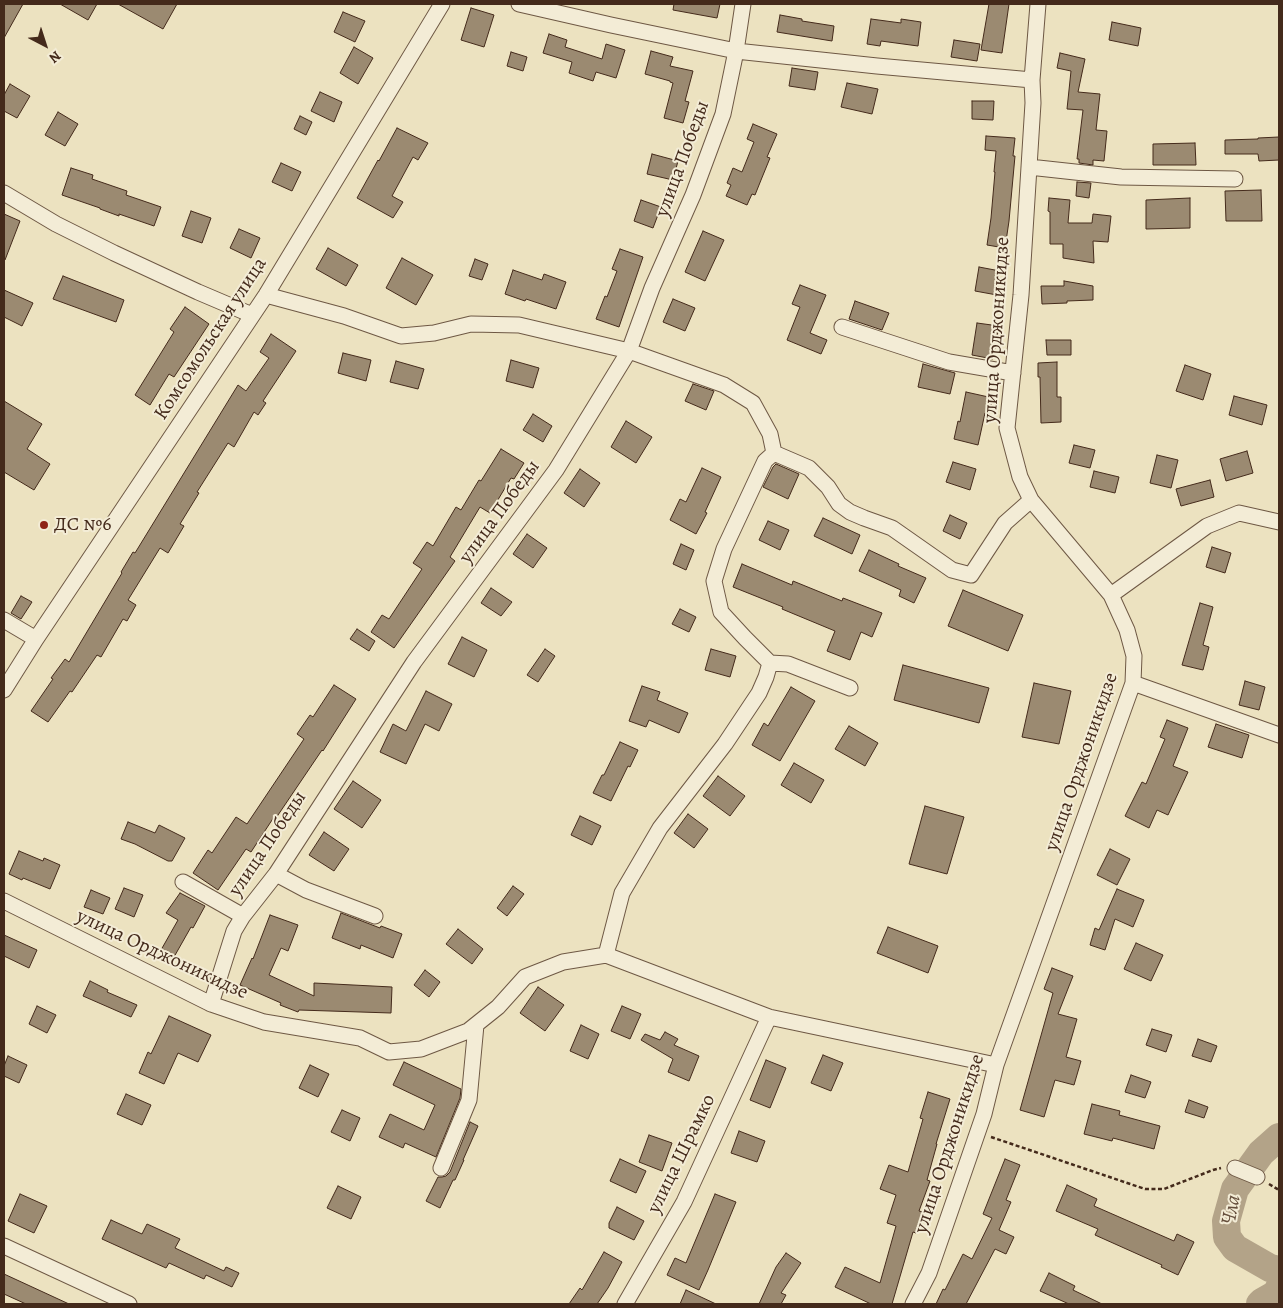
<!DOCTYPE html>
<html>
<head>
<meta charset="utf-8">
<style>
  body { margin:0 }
  #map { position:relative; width:1283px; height:1308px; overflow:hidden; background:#ece2c0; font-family:Alegreya,serif }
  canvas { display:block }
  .frame { position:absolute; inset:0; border:5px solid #442a1b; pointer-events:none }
  .north { position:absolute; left:20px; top:20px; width:50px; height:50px; -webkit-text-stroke:4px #f3ecd6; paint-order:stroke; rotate:140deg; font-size:14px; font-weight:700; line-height:20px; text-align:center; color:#442a1b }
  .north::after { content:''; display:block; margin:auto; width:18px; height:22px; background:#442a1b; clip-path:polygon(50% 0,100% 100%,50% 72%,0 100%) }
</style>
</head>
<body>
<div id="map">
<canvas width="1283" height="1308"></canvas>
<div class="frame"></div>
<div class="north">N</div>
</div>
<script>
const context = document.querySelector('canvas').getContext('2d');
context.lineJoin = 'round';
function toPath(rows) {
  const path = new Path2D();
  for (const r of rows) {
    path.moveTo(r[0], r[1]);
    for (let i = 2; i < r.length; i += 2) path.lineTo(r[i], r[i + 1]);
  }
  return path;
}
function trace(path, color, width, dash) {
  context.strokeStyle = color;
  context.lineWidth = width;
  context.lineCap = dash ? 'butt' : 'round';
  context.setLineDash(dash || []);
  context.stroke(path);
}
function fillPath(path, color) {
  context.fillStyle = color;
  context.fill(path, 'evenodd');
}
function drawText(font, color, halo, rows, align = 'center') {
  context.font = font + ' Alegreya,serif';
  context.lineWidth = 4;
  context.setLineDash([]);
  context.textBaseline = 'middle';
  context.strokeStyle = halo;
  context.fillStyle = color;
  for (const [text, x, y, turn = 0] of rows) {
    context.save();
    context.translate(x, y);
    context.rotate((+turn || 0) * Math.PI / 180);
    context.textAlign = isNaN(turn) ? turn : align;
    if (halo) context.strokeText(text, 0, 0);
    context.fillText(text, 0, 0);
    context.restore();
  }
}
trace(toPath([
  [1279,1137,1261,1153,1235,1189,1226,1221,1227,1237,1235,1248,1270,1268,1279,1270],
  [1260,1304,1262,1302,1276,1294,1279,1288]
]), '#b3a388', 28);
const building = toPath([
  [4,4,23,4,4,38,4,4],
  [60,4,97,4,88,20,60,4],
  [118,4,177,4,163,29,118,4],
  [674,4,720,4,717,18,673,10,674,4],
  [989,4,1009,4,1002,53,981,50,989,4],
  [471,8,494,15,484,47,461,40,471,8],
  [343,12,365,21,355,42,334,32,343,12],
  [780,15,802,19,802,21,834,26,832,41,777,32,780,15],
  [871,19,901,23,901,19,921,22,918,46,881,41,880,46,867,44,871,19],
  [1112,22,1141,28,1138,46,1109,40,1112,22],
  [549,34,567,40,565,47,602,59,606,44,625,50,616,78,596,72,593,81,569,73,572,62,543,53,549,34],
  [954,40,980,44,977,61,951,57,954,40],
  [354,47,373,58,358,84,340,73,354,47],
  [651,51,673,57,670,66,693,71,685,101,689,102,683,123,664,118,673,83,670,82,670,81,645,74,651,51],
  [511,52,527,57,523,71,507,66,511,52],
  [1060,53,1085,59,1078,92,1100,94,1096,130,1107,131,1104,161,1093,160,1093,165,1079,163,1079,159,1077,159,1083,110,1067,109,1071,71,1057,68,1060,53],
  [792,68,818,72,815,90,789,86,792,68],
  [847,83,878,89,872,114,841,107,847,83],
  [10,84,30,96,17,118,4,111,4,95,10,84],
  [320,92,342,102,334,122,311,111,320,92],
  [972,101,994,101,993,120,972,119,972,101],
  [58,112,78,124,65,146,45,135,58,112],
  [300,116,312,122,306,135,294,129,300,116],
  [753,124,777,134,767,157,770,158,761,180,755,195,752,194,747,205,726,196,731,185,727,183,733,168,742,172,754,142,747,139,753,124],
  [397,128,428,143,418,160,413,157,392,196,403,202,393,218,357,198,378,160,379,161,397,128],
  [986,136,1015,138,1013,156,1015,156,1009,221,1005,248,987,245,991,218,995,172,994,172,996,151,985,150,986,136],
  [1279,137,1279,160,1259,161,1258,154,1225,154,1225,140,1258,139,1258,138,1279,137],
  [1195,143,1196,165,1153,165,1153,144,1195,143],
  [652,154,678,161,673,180,647,174,652,154],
  [281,163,301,172,292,191,272,182,281,163],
  [71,168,93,175,92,179,127,191,126,195,161,207,154,226,119,214,119,216,100,209,100,208,62,195,71,168],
  [1077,182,1091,183,1089,198,1076,196,1077,182],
  [1261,190,1262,221,1226,221,1225,191,1261,190],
  [1049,198,1070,200,1068,223,1092,223,1093,214,1111,216,1108,242,1093,241,1094,263,1063,258,1063,244,1050,244,1050,212,1048,211,1049,198],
  [1190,198,1190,228,1146,229,1146,200,1190,198],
  [641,200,661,207,653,228,634,221,641,200],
  [191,211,211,218,202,243,182,236,191,211],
  [4,214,20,221,5,260,4,260,4,214],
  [239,229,260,238,251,258,230,248,239,229],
  [703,231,724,240,705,281,685,272,703,231],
  [328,248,358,265,346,286,316,269,328,248],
  [620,249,643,257,619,327,596,319,605,296,607,297,617,271,612,269,620,249],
  [402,258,433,275,416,305,386,288,402,258],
  [475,259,488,264,482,280,469,276,475,259],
  [979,267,1000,271,997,295,975,291,979,267],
  [513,270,542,280,544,274,566,282,556,309,526,299,525,301,505,294,513,270],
  [63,276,124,300,116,322,53,299,63,276],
  [1064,281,1093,286,1093,300,1067,301,1067,303,1042,304,1041,286,1064,286,1064,281],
  [800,285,826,295,810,333,827,340,821,354,787,340,800,307,792,304,800,285],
  [4,290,33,303,22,326,4,317,4,290],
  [673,299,695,308,685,331,663,322,673,299],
  [855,301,889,313,882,330,849,319,855,301],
  [185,307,209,324,174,377,169,374,150,405,135,395,174,332,170,329,185,307],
  [977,323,999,326,993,359,972,355,977,323],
  [271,334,296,351,263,401,266,403,258,415,254,412,234,447,228,443,197,492,199,493,180,524,184,526,168,553,160,548,128,600,136,605,127,621,123,619,101,657,97,655,72,692,70,691,48,722,31,711,53,679,51,678,65,659,69,662,122,573,121,572,133,552,135,553,238,385,246,391,269,358,260,352,271,334],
  [1046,340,1071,340,1071,355,1047,355,1046,340],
  [343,353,371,360,366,381,338,373,343,353],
  [511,360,539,368,533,388,506,381,511,360],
  [396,361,424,369,418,389,390,382,396,361],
  [1057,362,1057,397,1061,397,1061,422,1041,423,1040,377,1038,377,1038,363,1057,362],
  [923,364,955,373,950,394,918,387,923,364],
  [1185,365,1211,374,1203,400,1176,391,1185,365],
  [693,384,714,391,706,410,685,401,693,384],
  [966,392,993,398,989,414,985,413,978,445,954,439,958,421,960,422,966,392],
  [1234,396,1267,405,1262,425,1229,415,1234,396],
  [4,401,42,424,27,449,50,464,34,490,4,472,4,401],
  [533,414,552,426,543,442,523,430,533,414],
  [626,421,652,437,636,463,611,447,626,421],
  [1074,445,1095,450,1090,468,1069,463,1074,445],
  [501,449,524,463,514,479,511,478,490,513,480,507,450,557,455,561,394,648,371,632,382,615,389,619,422,569,413,563,427,542,433,546,456,507,461,510,479,480,481,481,501,449],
  [1247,451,1253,473,1226,481,1220,459,1247,451],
  [1157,455,1178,460,1171,488,1150,483,1157,455],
  [953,462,976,469,970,490,946,482,953,462],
  [776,464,799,474,788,499,763,487,773,467,776,464],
  [702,468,721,477,705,512,707,513,696,534,670,520,680,499,686,502,702,468],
  [580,469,600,483,584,507,564,493,580,469],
  [1094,471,1119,477,1115,493,1090,487,1094,471],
  [1210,480,1214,497,1181,506,1176,489,1210,480],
  [950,515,967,523,960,539,943,531,950,515],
  [823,518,860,535,852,554,814,536,823,518],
  [768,521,789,530,780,550,759,540,768,521],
  [527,534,547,548,533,568,513,554,527,534],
  [681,544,694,550,686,570,673,564,681,544],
  [1212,547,1231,553,1225,573,1206,567,1212,547],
  [869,550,899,564,898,566,926,578,914,603,899,596,901,590,859,571,869,550],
  [742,564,792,585,793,581,842,601,843,598,882,613,872,637,861,632,850,660,827,651,835,631,782,609,783,607,733,587,742,564],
  [491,588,512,602,501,616,481,603,491,588],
  [963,590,1023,615,1008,651,948,626,963,590],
  [21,596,32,602,21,619,11,613,21,596],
  [1200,603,1213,607,1203,645,1209,647,1203,670,1182,665,1200,603],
  [680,609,696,617,689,632,672,624,680,609],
  [357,629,375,641,369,651,350,639,357,629],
  [462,637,487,650,474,677,448,664,462,637],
  [545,649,555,656,538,682,527,675,545,649],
  [711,649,736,656,730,677,705,670,711,649],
  [903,665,989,688,979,723,894,700,903,665],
  [1245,681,1265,687,1259,710,1239,705,1245,681],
  [1034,683,1071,691,1059,744,1022,737,1034,683],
  [334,685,356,699,323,751,322,750,276,818,274,817,251,852,246,849,218,890,193,873,208,850,212,853,236,817,247,824,304,739,297,734,310,715,313,717,334,685],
  [642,686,660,692,657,700,688,713,679,733,649,720,646,727,629,721,642,686],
  [791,687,815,701,780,761,752,745,764,723,768,726,791,687],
  [426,691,452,704,439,731,425,724,406,764,380,752,393,724,406,731,426,691],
  [1167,720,1188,728,1173,766,1188,772,1168,815,1157,810,1149,828,1125,816,1142,782,1146,784,1165,739,1160,737,1167,720],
  [1216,724,1249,735,1242,758,1208,747,1216,724],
  [849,726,878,743,865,766,835,749,849,726],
  [620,742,638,750,630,767,628,766,611,801,593,793,602,775,604,775,620,742],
  [794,763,824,780,811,803,781,785,794,763],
  [718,776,745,796,730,816,703,796,718,776],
  [353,781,381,800,362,828,334,809,353,781],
  [925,806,964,817,947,874,909,864,925,806],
  [688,814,708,829,694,848,674,833,688,814],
  [580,816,601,826,592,845,571,835,580,816],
  [128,822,155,833,159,825,185,838,172,861,168,861,135,844,121,839,128,822],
  [324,832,349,849,334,871,309,855,324,832],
  [1110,849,1130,859,1117,885,1097,875,1110,849],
  [19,851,43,861,44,858,60,865,50,889,23,878,22,880,9,874,19,851],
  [513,886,524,894,507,916,497,908,513,886],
  [124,888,143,895,134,917,115,909,124,888],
  [1117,889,1144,900,1133,927,1115,919,1105,950,1090,945,1095,928,1099,930,1117,889],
  [91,890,110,898,103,914,84,907,91,890],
  [180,893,205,906,193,928,191,927,174,957,161,950,178,920,166,913,180,893],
  [341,913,380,928,381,926,402,934,393,958,361,945,360,949,332,938,341,913],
  [270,915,298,925,288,951,281,948,269,975,314,996,314,983,392,987,391,1013,299,1010,298,1012,280,1005,281,1003,240,985,252,958,253,959,270,915],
  [888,927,938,946,928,973,877,953,888,927],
  [458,929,483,949,472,964,446,944,458,929],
  [4,935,37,950,29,968,4,956,4,935],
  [1136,943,1163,955,1151,981,1124,969,1136,943],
  [1052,968,1073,976,1058,1014,1077,1019,1066,1057,1081,1061,1074,1085,1055,1080,1044,1117,1020,1110,1053,993,1044,989,1052,968],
  [425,970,440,982,429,997,414,985,425,970],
  [90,981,108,990,107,992,137,1005,131,1017,83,996,90,981],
  [538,987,564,1005,545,1031,520,1013,538,987],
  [37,1006,56,1015,47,1033,29,1024,37,1006],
  [622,1006,641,1014,630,1039,611,1031,622,1006],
  [169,1016,211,1035,198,1062,178,1053,164,1084,139,1073,148,1052,151,1054,169,1016],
  [581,1025,599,1034,588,1059,570,1051,581,1025],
  [1152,1029,1172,1035,1166,1052,1146,1045,1152,1029],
  [665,1032,678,1039,674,1045,699,1056,689,1081,668,1072,673,1059,641,1040,645,1034,660,1040,665,1032],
  [1198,1039,1217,1046,1211,1062,1192,1056,1198,1039],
  [823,1055,843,1063,831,1091,811,1083,823,1055],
  [8,1056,27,1065,19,1083,4,1076,4,1066,8,1056],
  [766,1060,786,1068,770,1108,750,1100,766,1060],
  [404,1062,461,1089,460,1098,436,1157,405,1143,403,1148,379,1137,390,1114,424,1130,435,1105,393,1085,404,1062],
  [310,1065,329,1074,318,1097,299,1088,310,1065],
  [1131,1075,1151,1082,1145,1098,1125,1092,1131,1075],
  [928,1092,950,1099,936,1144,937,1144,927,1180,930,1181,919,1211,923,1212,916,1233,913,1232,892,1304,871,1304,835,1287,845,1267,880,1283,896,1226,887,1223,896,1195,880,1189,889,1165,908,1172,923,1119,920,1118,928,1092],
  [126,1094,151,1105,142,1125,117,1114,126,1094],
  [1189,1100,1208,1107,1204,1118,1185,1112,1189,1100],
  [1092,1104,1120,1111,1119,1115,1160,1126,1154,1149,1113,1138,1112,1141,1084,1134,1092,1104],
  [342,1110,360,1118,350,1141,331,1132,342,1110],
  [470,1122,478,1126,463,1160,464,1160,455,1180,453,1180,440,1208,426,1201,438,1177,442,1177,446,1176,450,1172,470,1122],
  [739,1131,765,1141,757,1162,731,1153,739,1131],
  [649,1135,672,1143,662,1171,639,1162,649,1135],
  [620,1159,646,1171,636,1193,610,1181,620,1159],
  [1005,1159,1020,1165,1006,1200,1011,1202,999,1230,1014,1237,1006,1254,995,1249,966,1304,936,1304,943,1289,945,1290,963,1254,972,1259,992,1218,983,1214,1005,1159],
  [1067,1185,1097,1199,1094,1206,1174,1241,1177,1234,1194,1242,1178,1275,1161,1267,1162,1265,1095,1235,1098,1229,1056,1211,1067,1185],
  [338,1186,361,1197,351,1219,327,1208,338,1186],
  [20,1194,47,1206,34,1233,8,1221,20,1194],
  [715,1194,736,1202,708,1270,699,1290,667,1275,675,1258,686,1263,715,1194],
  [617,1207,644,1221,634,1240,609,1228,609,1223,617,1207],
  [111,1220,142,1234,147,1224,180,1239,175,1248,224,1271,226,1267,239,1273,232,1287,206,1275,204,1279,169,1263,166,1268,102,1239,111,1220],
  [604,1252,622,1262,608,1288,597,1304,569,1304,580,1288,582,1290,604,1252],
  [786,1253,801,1263,781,1293,786,1295,781,1304,759,1304,776,1267,786,1253],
  [1049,1273,1075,1286,1073,1290,1102,1304,1069,1304,1040,1291,1049,1273],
  [4,1274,69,1304,26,1304,4,1294,4,1274],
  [686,1290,716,1304,680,1304,686,1290]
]);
fillPath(building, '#9b8a71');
trace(building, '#442a1b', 1);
const minor = toPath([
  [519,4,611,25,736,51,877,66,1032,80],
  [1029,167,1121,177,1235,179],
  [4,193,56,224,114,253,198,292,252,315],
  [266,295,344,316,401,336,434,333,471,324,519,325,629,351,724,385,753,403,770,434,774,453,765,461,724,549,714,581,721,612,745,638,770,663,766,677,759,693,725,744,660,828,622,893,606,955],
  [842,327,949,362,1013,373],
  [774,453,809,468,828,487,839,504,850,512,864,518,892,528,952,570,971,575,1005,523,1031,500],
  [1111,595,1207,526,1239,513,1279,522],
  [4,620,36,639],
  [770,663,788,664,850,688],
  [1133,683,1279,735],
  [4,690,36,639,266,295,442,4],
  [276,874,306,890,375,916],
  [183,882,243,916],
  [4,901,211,1004,264,1022,360,1038,389,1052,421,1049,468,1031,498,1007,525,977,563,962,606,955],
  [606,955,769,1017,996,1065],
  [211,1004,234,931,243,916,276,874,414,662,556,470,629,351,652,288,693,195,723,114,736,51,743,4],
  [441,1168,469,1100,476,1025],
  [1235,1168,1257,1177],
  [4,1246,129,1304],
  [625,1304,684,1202,769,1017],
  [913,1304,929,1273,984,1114,996,1065,1133,683,1134,656,1127,630,1111,595,1031,500,1020,477,1007,428,1021,295,1033,103,1032,80,1038,4]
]);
trace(minor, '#6e5844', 17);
trace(toPath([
  [991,1137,1145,1189,1164,1189,1213,1170,1221,1168],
  [1269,1184,1279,1190]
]), '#442a1b', 2.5, [4, 2.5]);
trace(minor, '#f3ecd6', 15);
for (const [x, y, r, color] of [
  [44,525,5,"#8f2418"]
]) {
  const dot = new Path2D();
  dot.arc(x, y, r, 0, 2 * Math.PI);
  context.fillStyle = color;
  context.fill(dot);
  trace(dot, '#f3ecd6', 2);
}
drawText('20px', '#442a1b', '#f3ecd6', [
  ["улица Победы",683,159,-70],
  ["улица Орджоникидзе",997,330,-86],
  ["Комсомольская улица",211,339,-57],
  ["улица Победы",500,512,-54],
  ["улица Орджоникидзе",1082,762,-71],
  ["улица Победы",268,844,-56],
  ["улица Орджоникидзе",162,955,25],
  ["улица Орджоникидзе",950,1144,-72],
  ["улица Шрамко",682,1154,-64]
]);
drawText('20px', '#442a1b', '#f3ecd6', [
  ["ДС №6",54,525]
], 'left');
drawText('italic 21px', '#654e3c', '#f3ecd6', [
  ["Чла",1232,1210,-79]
]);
</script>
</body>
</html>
